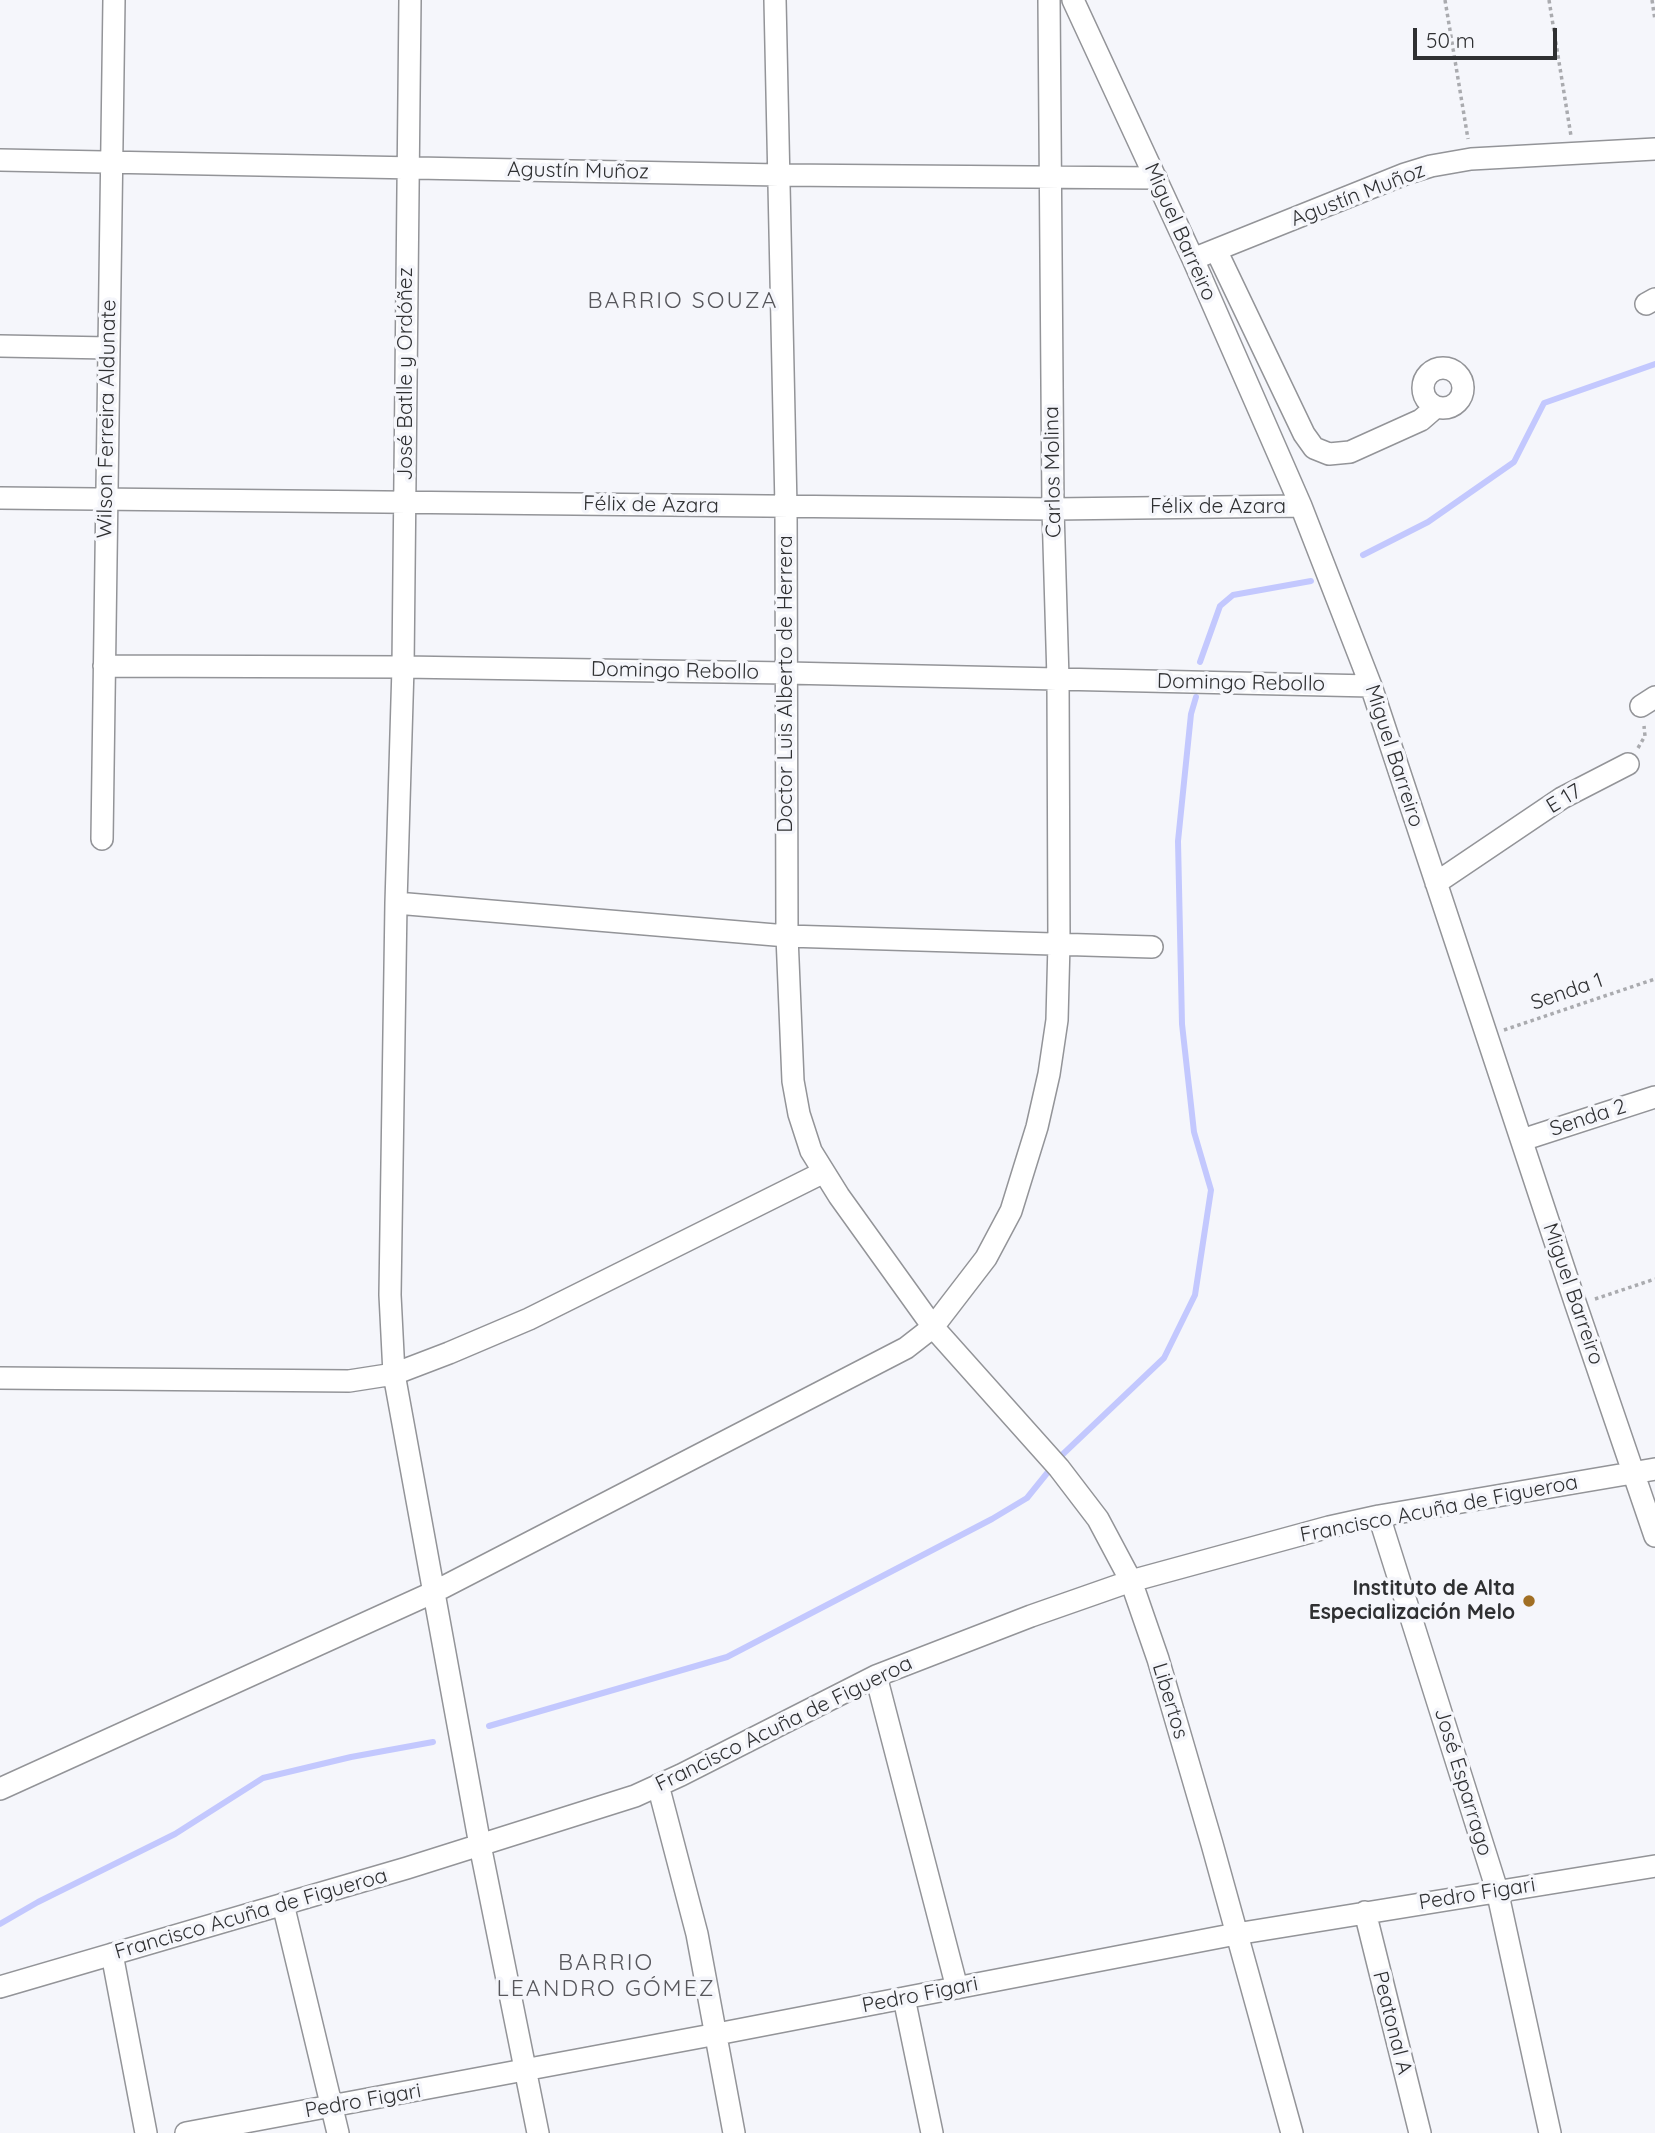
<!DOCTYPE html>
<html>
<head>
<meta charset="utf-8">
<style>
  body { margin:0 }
  #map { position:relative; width:1655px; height:2133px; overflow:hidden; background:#f5f6fb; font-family:Quicksand,sans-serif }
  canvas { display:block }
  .scale { position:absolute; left:1413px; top:28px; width:144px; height:32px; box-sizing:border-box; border:4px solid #2f3032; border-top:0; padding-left:9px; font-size:21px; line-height:24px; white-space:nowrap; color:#2f3032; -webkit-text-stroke:5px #f5f6fb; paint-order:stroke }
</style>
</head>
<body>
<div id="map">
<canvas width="1655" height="2133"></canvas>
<div class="scale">50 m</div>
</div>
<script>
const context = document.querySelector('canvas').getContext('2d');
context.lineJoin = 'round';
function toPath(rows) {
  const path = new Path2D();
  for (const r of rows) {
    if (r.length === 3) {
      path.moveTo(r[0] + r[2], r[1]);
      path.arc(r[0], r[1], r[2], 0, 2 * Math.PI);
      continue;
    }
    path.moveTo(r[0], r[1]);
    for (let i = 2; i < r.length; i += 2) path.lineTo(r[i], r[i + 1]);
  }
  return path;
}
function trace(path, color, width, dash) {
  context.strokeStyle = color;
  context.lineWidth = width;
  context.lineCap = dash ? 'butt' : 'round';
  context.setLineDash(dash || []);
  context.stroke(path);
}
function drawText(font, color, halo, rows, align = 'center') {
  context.font = font + ' Quicksand,sans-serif';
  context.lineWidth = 7;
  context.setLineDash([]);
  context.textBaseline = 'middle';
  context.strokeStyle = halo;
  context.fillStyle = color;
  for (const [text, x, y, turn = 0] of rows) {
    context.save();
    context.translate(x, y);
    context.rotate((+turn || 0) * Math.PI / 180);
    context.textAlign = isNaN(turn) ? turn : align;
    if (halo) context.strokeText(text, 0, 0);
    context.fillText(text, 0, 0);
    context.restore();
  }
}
trace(toPath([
  [1363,555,1428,522,1514,462,1544,403,1655,364],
  [1200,662,1220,606,1233,595,1311,581],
  [1062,1455,1164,1358,1195,1295,1211,1190,1194,1132,1182,1024,1178,841,1191,714,1196,697],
  [489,1726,727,1657,992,1519,1027,1498,1048,1472],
  [0,1924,38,1902,175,1834,263,1778,351,1757,433,1742]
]), '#c3c8fe', 6);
const minor = toPath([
  [410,0,403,667,396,903,390,1295,394,1374,480,1845,538,2133],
  [775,0,786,507,787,936,793,1081,799,1114,811,1151,839,1196,933,1327,1059,1468,1098,1519,1131,1581,1158,1659,1212,1844,1292,2133],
  [1073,0,1193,259,1301,506,1371,686,1576,1305,1655,1536],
  [0,160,779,175,1156,178],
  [1216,250,1304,434,1314,448,1329,454,1350,452,1421,420,1436,407],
  [1193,259,1405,174,1431,166,1471,159,1655,149],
  [1646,304,1655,299],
  [0,346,109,348],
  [1443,388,20],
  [0,498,1053,509,1301,506],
  [104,666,403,667,787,673,1371,686],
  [1641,706,1655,697],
  [102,839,114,0],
  [1436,883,1562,798,1628,764],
  [396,903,787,936,1152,947],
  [1522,1140,1655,1097],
  [0,1378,349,1381,394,1374,449,1353,529,1319,824,1172],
  [1379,1516,1497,1890,1550,2133],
  [876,1676,957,1988],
  [658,1785,697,1934,734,2133],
  [0,1789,434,1592,906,1348,933,1327,986,1258,1011,1211,1037,1127,1049,1074,1057,1020,1059,943,1058,679,1053,509,1049,0],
  [283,1904,338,2133],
  [1365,1912,1420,2133],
  [112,1954,146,2133],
  [0,1987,407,1868,635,1796,681,1775,876,1676,1031,1616,1131,1581,1329,1527,1379,1516,1655,1469],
  [904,1998,932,2133],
  [186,2133,717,2034,1236,1934,1655,1866]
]);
trace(minor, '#939498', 24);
trace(toPath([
  [1445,0,1468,139],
  [1549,0,1571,136],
  [1652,0,1655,20],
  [1638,748,1645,736,1644,726],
  [1504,1030,1655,979],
  [1595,1299,1655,1279]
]), '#aaabaf', 3.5, [3.5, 3.5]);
trace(minor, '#fff', 21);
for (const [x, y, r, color] of [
  [1529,1601,7,"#a16f24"]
]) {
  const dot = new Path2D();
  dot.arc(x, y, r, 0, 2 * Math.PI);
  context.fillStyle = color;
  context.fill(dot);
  trace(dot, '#f5f6fb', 2.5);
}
drawText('21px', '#2f3032', '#f5f6fb', [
  ["Agustín Muñoz",578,171,1],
  ["Agustín Muñoz",1358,195,-21],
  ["Miguel Barreiro",1180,232,66],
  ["José Batlle y Ordóñez",406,374,-90],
  ["Wilson Ferreira Aldunate",107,419,-89],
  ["Carlos Molina",1053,472,-91],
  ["Félix de Azara",651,505,1],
  ["Félix de Azara",1218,507],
  ["Domingo Rebollo",675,671,1],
  ["Domingo Rebollo",1241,683,1],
  ["Doctor Luis Alberto de Herrera",786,684,-90],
  ["Miguel Barreiro",1394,756,72],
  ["E 17",1564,799,-31],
  ["Senda 1",1567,992,-19],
  ["Senda 2",1588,1118,-18],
  ["Miguel Barreiro",1573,1294,71],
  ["Francisco Acuña de Figueroa",1439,1509,-11],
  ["Libertos",1170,1701,73],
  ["Francisco Acuña de Figueroa",784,1724,-26],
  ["José Esparrago",1463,1782,73],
  ["Pedro Figari",1477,1894,-9],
  ["Francisco Acuña de Figueroa",251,1914,-16],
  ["Pedro Figari",920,1995,-11],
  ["Peatonal A",1392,2023,76],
  ["Pedro Figari",363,2101,-10]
]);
drawText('bold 21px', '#2f3032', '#f5f6fb', [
  ["Instituto de Alta",1515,1589],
  ["Especialización Melo",1515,1613]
], 'right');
context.letterSpacing = '2px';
drawText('23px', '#57575c', '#f5f6fb', [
  ["BARRIO SOUZA",683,301],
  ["BARRIO",606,1963],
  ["LEANDRO GÓMEZ",606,1989]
]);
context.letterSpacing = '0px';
</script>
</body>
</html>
